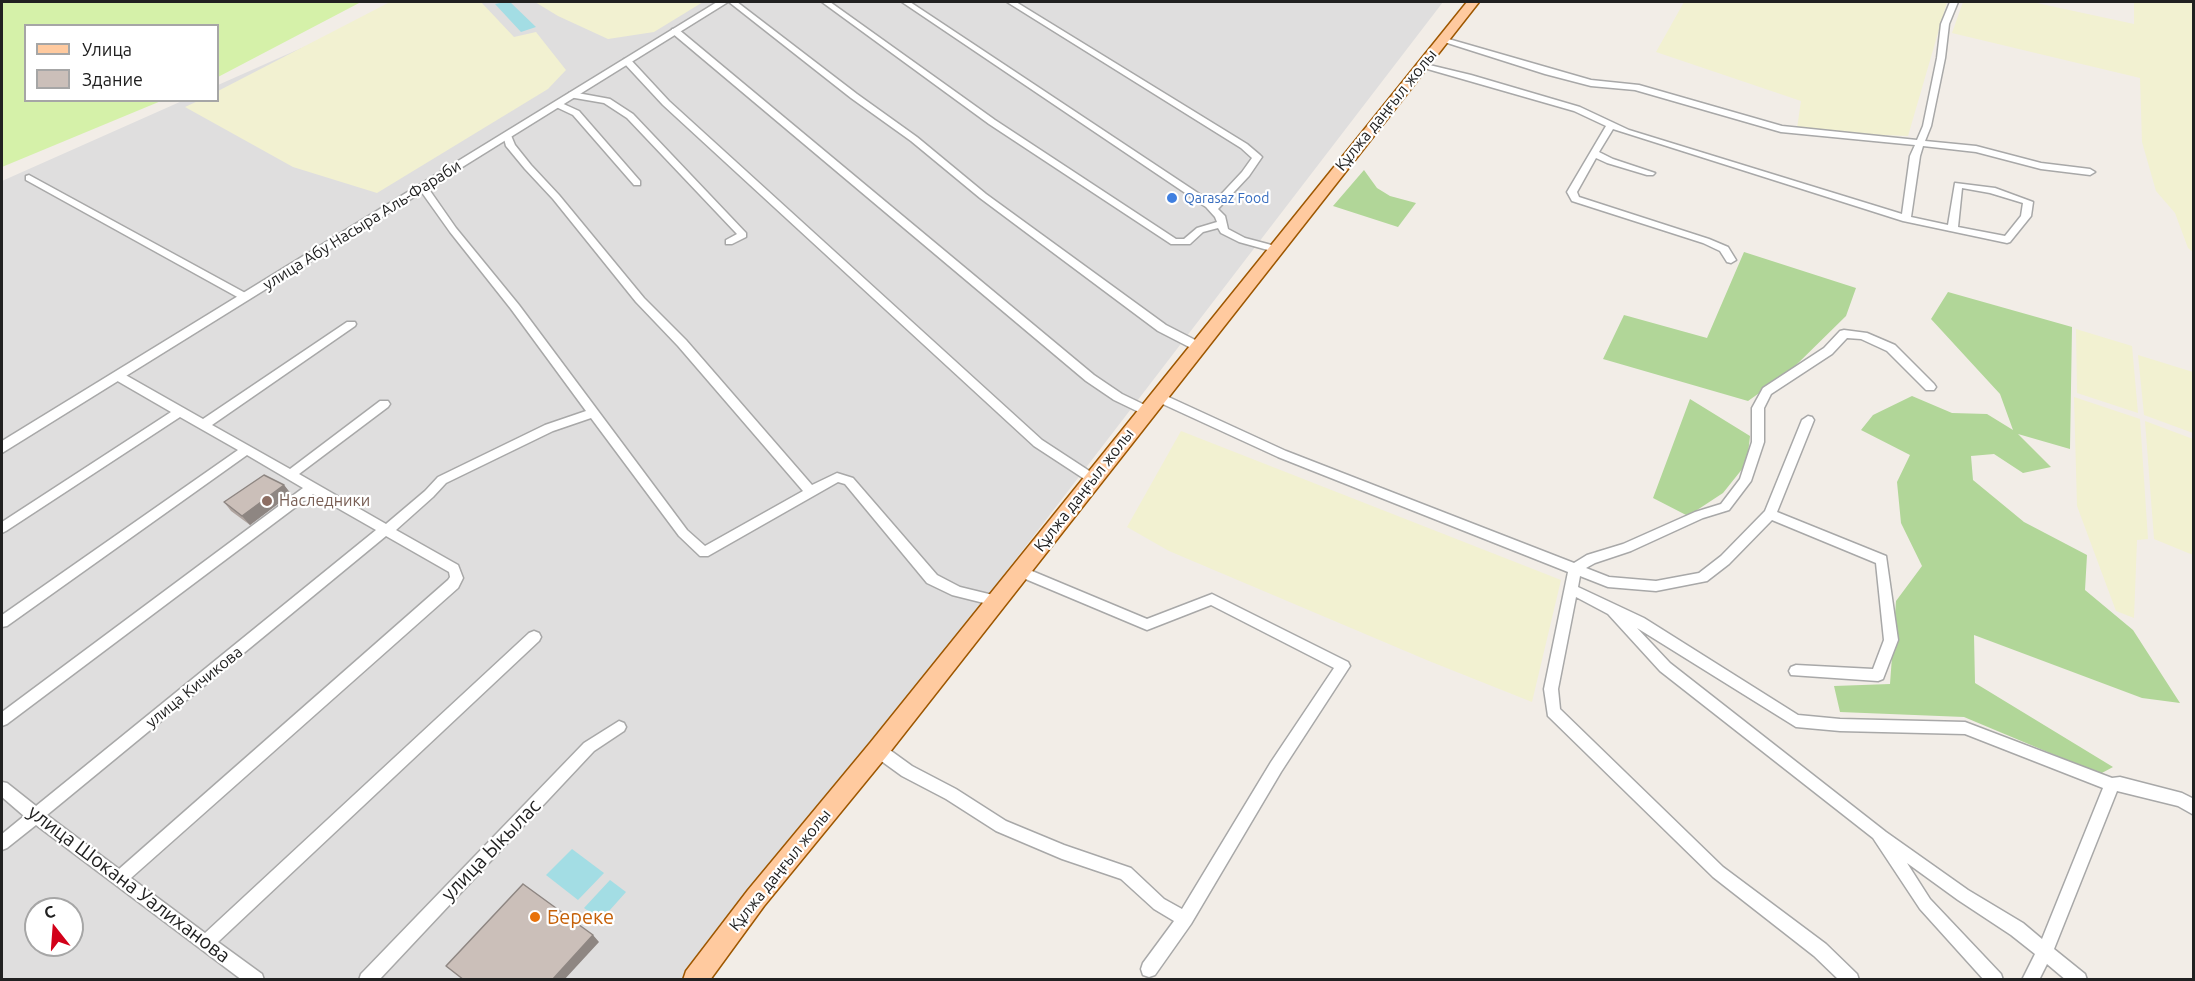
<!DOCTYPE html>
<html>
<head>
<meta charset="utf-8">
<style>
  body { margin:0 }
  #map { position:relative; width:2195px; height:981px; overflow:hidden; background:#f2ede7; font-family:Ubuntu,sans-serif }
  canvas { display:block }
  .frame { position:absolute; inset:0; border:3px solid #212121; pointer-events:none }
  .legend { position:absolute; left:24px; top:24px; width:195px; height:78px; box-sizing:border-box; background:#fff; border:2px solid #a6a6a6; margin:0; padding:8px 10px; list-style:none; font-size:18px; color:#212121 }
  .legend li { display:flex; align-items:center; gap:12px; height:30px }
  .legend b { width:30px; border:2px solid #a6a6a6 }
  .north { position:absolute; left:24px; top:897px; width:60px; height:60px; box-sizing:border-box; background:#fff; border:2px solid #a6a6a6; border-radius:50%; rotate:343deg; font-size:16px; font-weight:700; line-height:24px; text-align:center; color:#212121 }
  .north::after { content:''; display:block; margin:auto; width:21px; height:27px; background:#d20019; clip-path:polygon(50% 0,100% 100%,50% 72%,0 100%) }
</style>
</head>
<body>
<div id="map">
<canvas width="2195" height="981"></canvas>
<div class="frame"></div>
<ul class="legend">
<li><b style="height:8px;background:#ffca9f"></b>Улица</li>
<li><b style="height:16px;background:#cbbfb9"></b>Здание</li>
</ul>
<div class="north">С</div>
</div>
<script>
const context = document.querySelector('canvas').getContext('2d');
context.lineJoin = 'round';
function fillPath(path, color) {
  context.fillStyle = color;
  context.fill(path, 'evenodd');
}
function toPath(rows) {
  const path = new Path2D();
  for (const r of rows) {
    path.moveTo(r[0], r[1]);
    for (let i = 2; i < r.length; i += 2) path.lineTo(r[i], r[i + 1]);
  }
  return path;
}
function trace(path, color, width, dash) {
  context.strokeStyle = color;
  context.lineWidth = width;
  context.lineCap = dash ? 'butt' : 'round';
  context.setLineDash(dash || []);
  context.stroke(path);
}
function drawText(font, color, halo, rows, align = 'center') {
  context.font = font + ' Ubuntu,sans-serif';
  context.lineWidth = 4.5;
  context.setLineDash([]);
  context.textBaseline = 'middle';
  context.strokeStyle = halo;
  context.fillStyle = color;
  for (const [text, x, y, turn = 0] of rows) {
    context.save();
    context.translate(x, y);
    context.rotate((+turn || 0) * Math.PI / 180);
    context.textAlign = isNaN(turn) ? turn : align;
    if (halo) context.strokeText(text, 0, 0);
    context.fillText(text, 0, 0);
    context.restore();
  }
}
fillPath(toPath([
  [405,2,1443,2,756,898,684,979,2,979,2,181,182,101,218,100,218,85],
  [36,909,72,909,72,945,36,945]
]), '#dfdede');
fillPath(toPath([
  [390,2,481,2,514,37,536,32,566,70,548,89,377,193,293,167,185,107,198,101,218,100,218,91],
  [535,2,703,2,654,32,608,39,558,16],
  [1684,2,1947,2,1908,136,1832,133,1797,128,1801,101,1656,52],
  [1963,2,2032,2,2134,24,2134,2,2193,2,2193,252,2188,248,2175,213,2156,191,2142,142,2140,78,1952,33],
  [2076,329,2132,346,2138,413,2077,393],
  [2138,355,2193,372,2193,433,2144,415],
  [2074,397,2140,419,2148,539,2137,540,2134,618,2116,611,2077,506],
  [2145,421,2193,439,2193,555,2154,539],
  [1181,431,1561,580,1532,702,1429,661,1169,551,1127,527]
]), '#f2f1d1');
fillPath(toPath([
  [2,2,361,2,218,77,218,26,26,26,26,100,161,101,2,167]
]), '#d5f1a9');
fillPath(toPath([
  [1364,170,1377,188,1390,196,1416,203,1398,227,1333,206],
  [1744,252,1856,288,1846,316,1789,372,1748,401,1603,359,1624,315,1707,338],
  [1948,292,2072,327,2070,449,2018,434,2051,467,2023,473,1994,454,1971,456,1973,480,2024,522,2087,555,2085,590,2133,630,2180,703,2142,698,1974,635,1975,683,2113,767,2100,774,1964,717,1840,712,1834,686,1890,684,1896,601,1922,566,1901,523,1897,482,1910,455,1861,430,1873,415,1912,396,1952,413,1987,414,2013,430,2000,394,1931,319],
  [1690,399,1750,436,1747,463,1723,493,1688,516,1653,498]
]), '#b1d698');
fillPath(toPath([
  [505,2,510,2,536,27,521,32,495,4],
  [572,849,604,873,578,900,546,875],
  [610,880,626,892,601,920,584,908]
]), '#a3dde4');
const minor = toPath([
  [729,2,737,2,857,94,917,137,986,194,1166,325,1201,343,1202,346,1201,349,1193,349,1158,331,980,198,911,141,851,98,729,2],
  [822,2,830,2,995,120,1176,239,1184,239,1197,228,1217,222,1215,217,1206,207,902,2,910,2,1213,203,1242,172,1252,158,1241,148,1007,2,1016,2,1247,144,1260,155,1262,157,1249,176,1218,209,1225,216,1228,229,1245,238,1279,247,1280,249,1275,252,1239,242,1221,233,1218,228,1203,232,1190,244,1171,244,989,124,822,2],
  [1950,2,1958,2,1949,24,1945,58,1931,126,1925,141,1976,146,2041,163,2090,169,2095,172,2090,175,2041,169,1976,152,1923,146,1920,156,1911,217,1948,225,1955,183,1995,188,2033,202,2031,216,2010,242,2007,243,1903,221,1613,129,1599,152,1613,159,1655,173,1653,175,1647,175,1607,163,1596,158,1577,192,1579,197,1709,239,1728,247,1736,260,1731,263,1727,262,1720,251,1703,243,1572,201,1567,192,1606,126,1574,111,1417,66,1421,63,1471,75,1580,107,1629,130,1902,214,1910,156,1915,145,1781,132,1635,90,1591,86,1545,74,1438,40,1445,38,1591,80,1639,85,1782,126,1917,140,1923,126,1937,58,1941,24,1950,2],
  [1962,188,1990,193,2023,203,2021,216,2005,236,1958,227,1962,188],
  [672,29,678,29,1094,375,1122,394,1151,408,1153,411,1151,414,1143,414,1114,400,1086,381,672,33,672,29],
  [624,59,630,59,669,101,1042,440,1097,476,1099,479,1097,482,1089,482,1034,446,663,105,624,63,624,59],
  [572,92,610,99,633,114,746,233,746,237,732,244,726,244,726,240,737,234,627,118,604,103,569,97,569,93,572,92],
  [557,101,579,111,640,181,640,185,634,185,573,115,554,106,553,104,557,101],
  [507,132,510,133,515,145,531,165,559,195,644,298,686,340,812,485,837,473,853,478,937,575,960,587,1001,597,1002,601,1001,605,996,606,952,595,927,583,845,484,838,482,708,556,700,556,679,536,591,418,553,431,446,483,433,497,396,530,458,565,463,578,458,588,131,878,205,933,529,633,534,631,539,633,541,637,539,641,218,942,262,974,264,980,242,980,36,825,7,848,2,850,2,834,24,816,2,797,2,782,7,783,36,806,376,530,313,494,7,724,2,726,2,712,303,488,247,455,7,626,2,627,2,615,238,450,180,417,6,531,2,533,2,522,171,412,114,379,112,376,114,373,122,373,203,419,347,322,355,322,356,324,355,326,212,425,290,469,380,401,388,401,390,404,388,407,299,474,386,524,425,491,438,477,545,425,586,411,511,309,450,232,418,187,423,184,426,185,456,228,519,305,687,530,705,546,803,491,678,346,636,302,553,199,525,169,506,146,503,135,507,132],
  [386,536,449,572,450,577,448,580,119,869,47,815,386,536],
  [29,175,249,295,250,297,245,300,241,299,26,180,26,176,29,175],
  [1844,330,1867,333,1895,345,1934,384,1936,387,1934,390,1926,390,1887,351,1861,339,1847,338,1832,354,1771,394,1764,408,1764,442,1751,481,1729,510,1703,518,1631,551,1595,563,1586,568,1609,577,1656,581,1699,573,1721,556,1765,511,1802,420,1808,416,1812,417,1814,420,1777,512,1886,556,1898,640,1883,679,1878,681,1791,675,1789,671,1791,667,1796,665,1873,669,1884,640,1876,563,1772,520,1729,564,1707,581,1656,591,1608,587,1580,576,1578,587,1644,618,1798,715,1840,719,1965,722,2112,778,2120,777,2182,793,2194,799,2194,815,2178,806,2117,791,2054,949,2085,974,2087,980,2066,980,2047,964,2039,980,2022,980,2035,954,2011,935,1958,900,1907,863,1930,899,2001,974,2003,980,1984,980,1920,909,1873,838,1660,671,1608,614,1576,597,1558,689,1560,709,1723,867,1826,944,1857,974,1859,980,1839,980,1814,956,1713,877,1548,716,1544,689,1568,572,1278,457,1154,400,1152,397,1158,393,1162,394,1286,451,1574,563,1587,555,1623,544,1695,512,1721,504,1740,479,1752,442,1752,408,1763,388,1824,348,1840,331,1844,330],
  [1637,628,1796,727,1840,731,1965,734,2103,788,2042,939,2023,923,1968,890,1886,832,1670,663,1637,628],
  [1020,566,1147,619,1212,594,1348,662,1350,666,1281,772,1191,924,1155,975,1149,977,1143,975,1141,969,1143,963,1174,921,1154,909,1121,879,1062,859,996,831,946,799,902,776,873,755,871,750,873,745,878,744,883,745,912,766,956,789,1006,821,1064,845,1131,868,1164,899,1182,909,1271,762,1334,668,1211,605,1147,630,1016,575,1014,571,1016,567,1020,566],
  [619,721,624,723,626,727,624,731,594,751,379,980,359,980,361,974,584,743,619,721]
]);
const tertiary = toPath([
  [717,2,728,2,2,453,2,441,717,2]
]);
const primary = toPath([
  [1467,2,1479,2,886,757,764,906,710,980,683,980,686,971,748,890,870,743,1467,2]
]);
trace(minor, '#a8a8a8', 3);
trace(tertiary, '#a8a8a8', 3);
trace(primary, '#9e5700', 3);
fillPath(minor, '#fff');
fillPath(tertiary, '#fff');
fillPath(primary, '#ffca9f');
fillPath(toPath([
  [284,485,291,494,250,525,231,511,224,502]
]), '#afa49f');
fillPath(toPath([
  [284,485,291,494,250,525,242,516],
  [593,935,599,942,564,980,552,980]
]), '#8e8682');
const building = toPath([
  [264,475,284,485,242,516,224,502,264,475],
  [523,884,593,935,552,980,464,980,446,966,523,884]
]);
fillPath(building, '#cbbfb9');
trace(building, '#8e8682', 1.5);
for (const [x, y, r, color] of [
  [1172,198,6,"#3f7fe0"],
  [267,501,6,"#8d6e63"],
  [535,917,6,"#e8710a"]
]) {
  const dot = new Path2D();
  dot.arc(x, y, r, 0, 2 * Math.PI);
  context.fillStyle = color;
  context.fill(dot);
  trace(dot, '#fff', 2);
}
drawText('14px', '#366cbe', '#fff', [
  ["Qarasaz Food",1184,198]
], 'left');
drawText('16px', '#212121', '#fff', [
  ["Құлжа даңғыл жолы",1386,110,-51],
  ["улица Абу Насыра Аль-Фараби",362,225,-32],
  ["Құлжа даңғыл жолы",1084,490,-52],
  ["улица Кичикова",194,687,-39],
  ["Құлжа даңғыл жолы",780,870,-51]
]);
drawText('16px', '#785e54', '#fff', [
  ["Наследники",279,501]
], 'left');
drawText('20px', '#212121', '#fff', [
  ["улица Ыкылас",491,850,-46],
  ["улица Шокана Уалиханова",129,884,37]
]);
drawText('20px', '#c56008', '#fff', [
  ["Береке",547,917]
], 'left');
</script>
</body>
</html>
